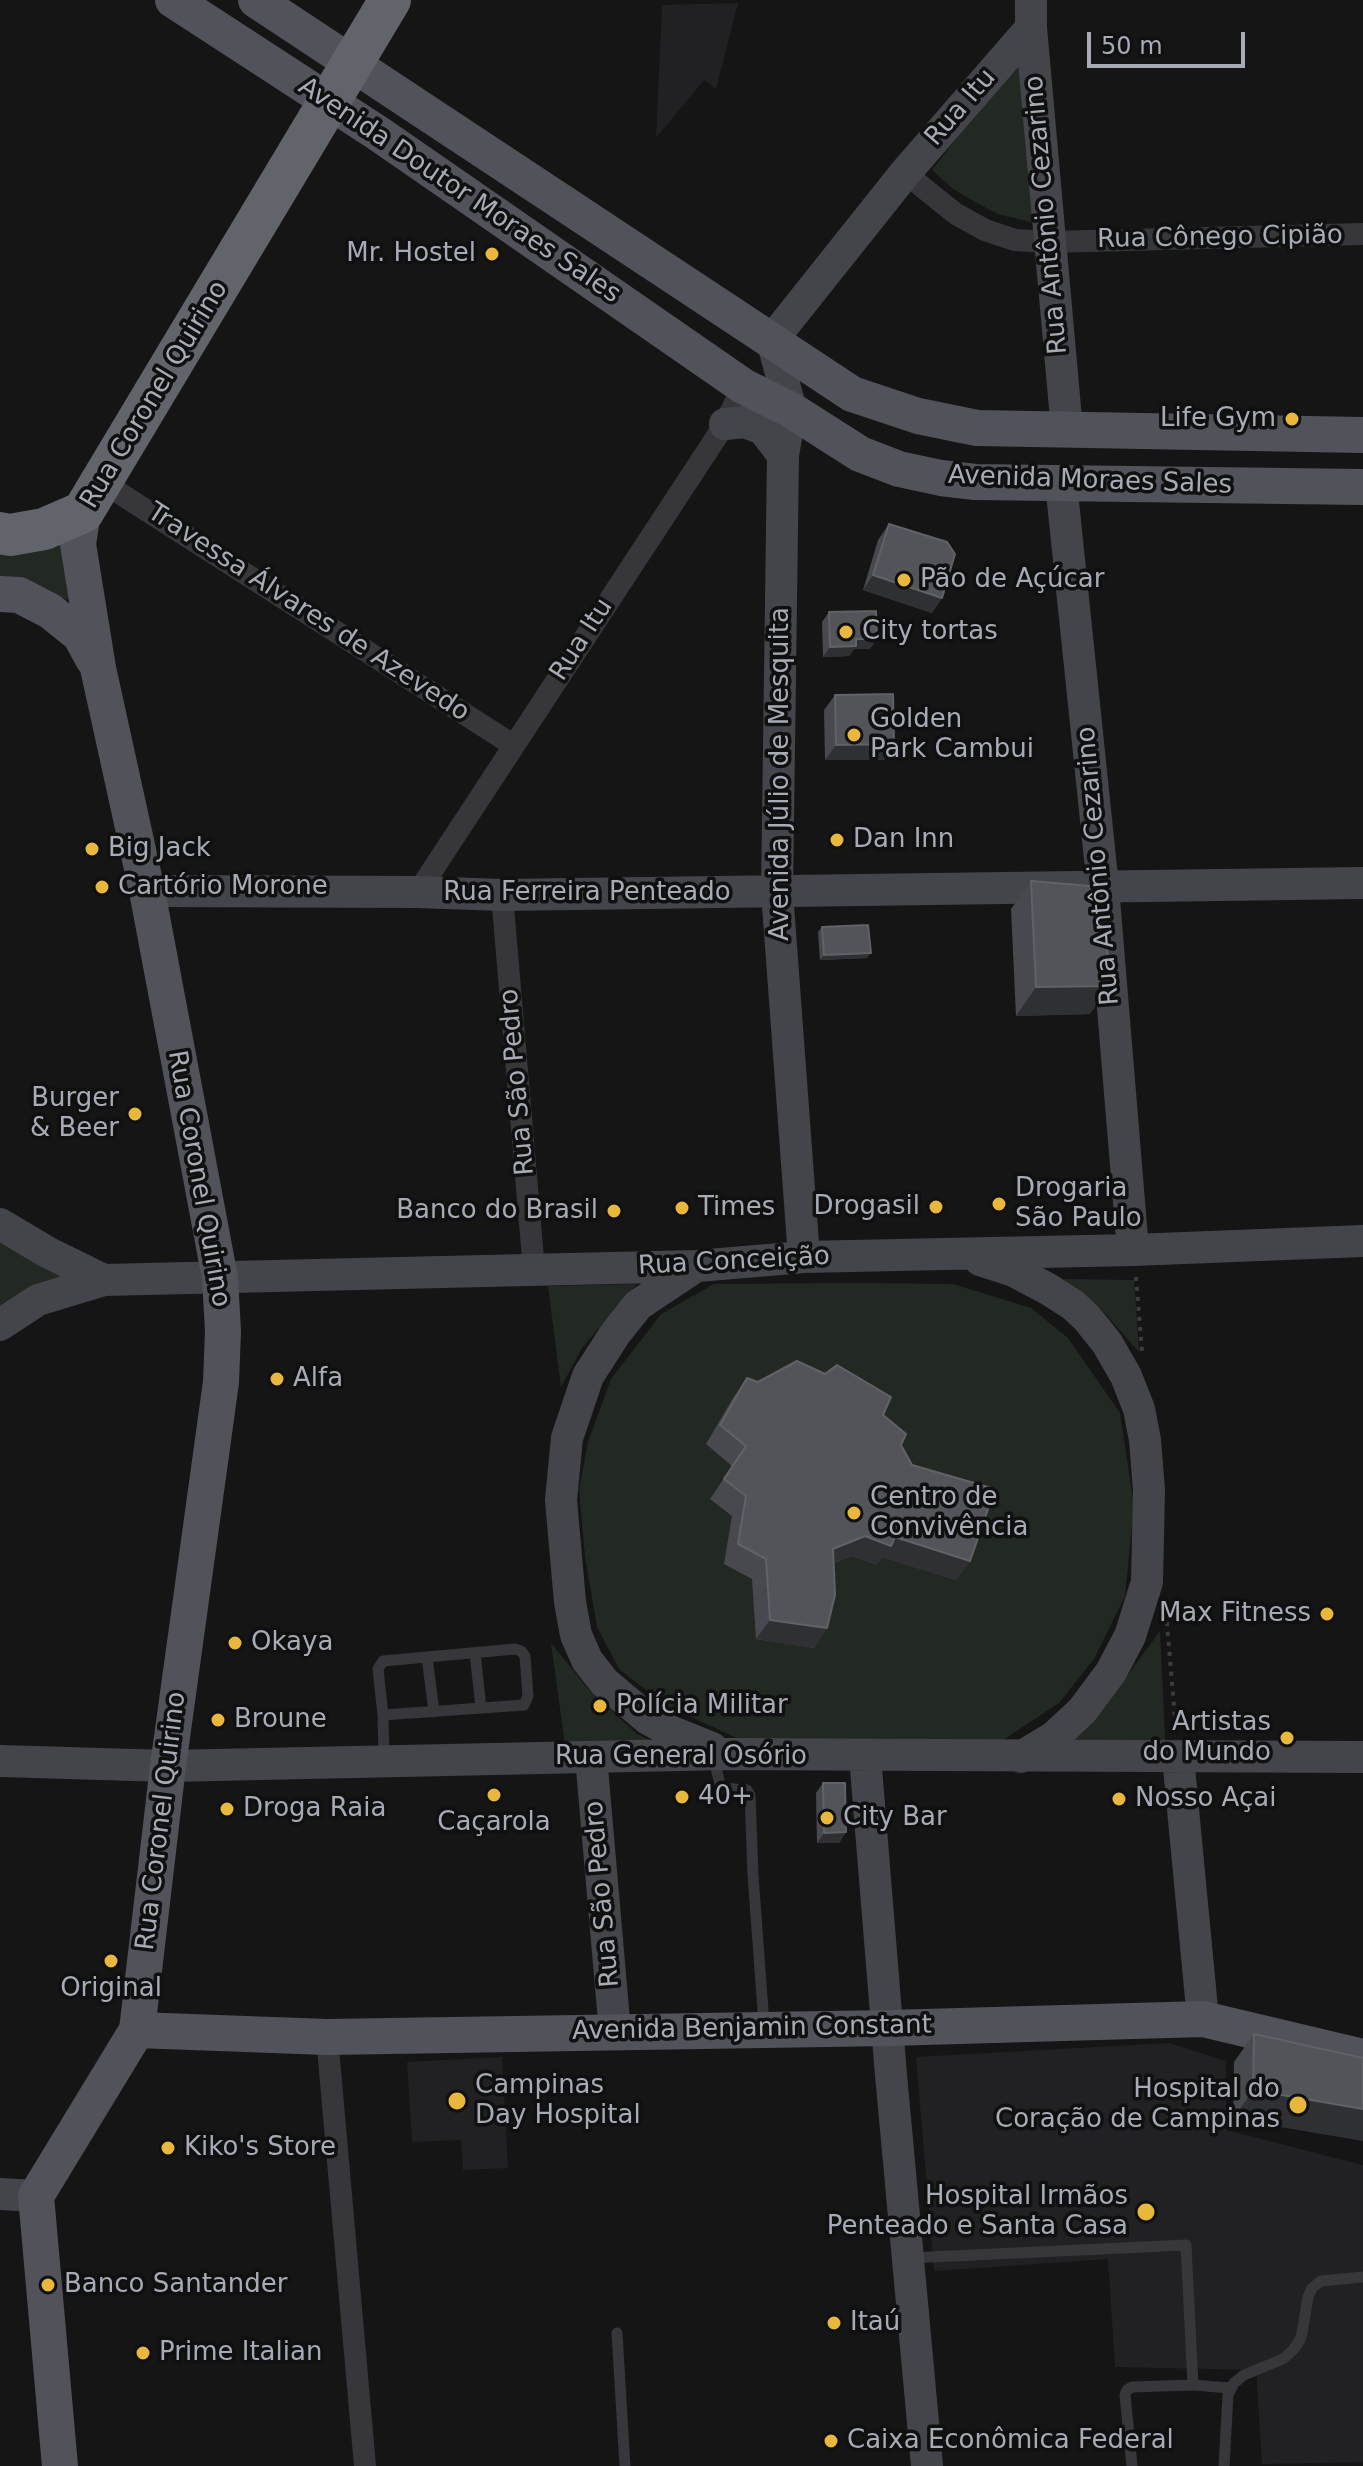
<!DOCTYPE html>
<html>
<head>
<meta charset="utf-8">
<style>
  body { margin:0 }
  #map { position:relative; width:1363px; height:2466px; overflow:hidden; background:#151516; font-family:"DejaVu Sans",sans-serif }
  canvas { display:block }
  .scale { position:absolute; left:1087px; top:32px; width:158px; height:36px; box-sizing:border-box; border:4px solid #a7abb6; border-top:0; padding-left:10px; font-size:24px; line-height:28px; white-space:nowrap; color:#a7abb6; -webkit-text-stroke:6px #101011; paint-order:stroke }
</style>
</head>
<body>
<div id="map">
<canvas width="1363" height="2466"></canvas>
<div class="scale">50 m</div>
</div>
<script>
const context = document.querySelector('canvas').getContext('2d');
context.lineJoin = 'round';
function fillPath(path, color) {
  context.fillStyle = color;
  context.fill(path, 'evenodd');
}
function toPath(rows) {
  const path = new Path2D();
  for (const r of rows) {
    path.moveTo(r[0], r[1]);
    for (let i = 2; i < r.length; i += 2) path.lineTo(r[i], r[i + 1]);
  }
  return path;
}
function trace(path, color, width, dash) {
  context.strokeStyle = color;
  context.lineWidth = width;
  context.lineCap = dash ? 'butt' : 'round';
  context.setLineDash(dash || []);
  context.stroke(path);
}
function drawText(font, color, halo, rows, align = 'center') {
  context.font = font + ' "DejaVu Sans",sans-serif';
  context.lineWidth = 7;
  context.setLineDash([]);
  context.textBaseline = 'middle';
  context.strokeStyle = halo;
  context.fillStyle = color;
  for (const [text, x, y, turn = 0] of rows) {
    context.save();
    context.translate(x, y);
    context.rotate((+turn || 0) * Math.PI / 180);
    context.textAlign = isNaN(turn) ? turn : align;
    if (halo) context.strokeText(text, 0, 0);
    context.fillText(text, 0, 0);
    context.restore();
  }
}
fillPath(toPath([
  [738,3,716,89,704,80,656,138,662,5],
  [1169,2043,1226,2061,1226,2130,1363,2165,1363,2462,1262,2464,1256,2370,1115,2367,1108,2259,934,2271,916,2057],
  [502,2057,508,2168,463,2170,461,2140,412,2142,407,2062]
]), '#212123');
fillPath(toPath([
  [1018,58,1034,223,998,214,973,201,953,189,932,170],
  [66,533,77,602,0,583,0,544],
  [0,1237,72,1278,0,1312],
  [1060,1279,1134,1280,1139,1352,1100,1308],
  [858,1283,953,1284,1031,1308,1068,1338,1120,1413,1134,1506,1125,1596,1094,1659,1059,1703,991,1748,754,1746,665,1705,619,1669,597,1627,585,1557,579,1490,588,1442,611,1379,661,1314,714,1284],
  [637,1284,582,1348,561,1387,548,1286],
  [1160,1631,1166,1757,1060,1752,1091,1725],
  [551,1643,590,1691,637,1734,675,1752,565,1745]
]), '#212922');
trace(toPath([
  [1136,1277,1142,1352],
  [1166,1612,1176,1730]
]), '#3c3d42', 4, [4, 6]);
trace(toPath([
  [475,1653,481,1708],
  [427,1657,434,1712],
  [383,1715,524,1705,528,1696,525,1656,521,1651,515,1649,383,1661,378,1669,383,1715,384,1758],
  [713,1756,721,1788,747,1790,750,1795,753,1875,764,2024],
  [909,2258,1186,2245,1193,2385,1230,2388],
  [617,2333,625,2466],
  [1132,2466,1125,2395,1127,2390,1132,2387,1193,2385],
  [1224,2466,1228,2395,1234,2383,1244,2375,1283,2359,1293,2350,1300,2340,1302,2333,1308,2297,1312,2288,1321,2281,1363,2277]
]), '#36363b', 11);
trace(toPath([
  [905,173,956,214,985,230,1015,240,1049,242,1363,234],
  [102,482,513,745],
  [418,892,725,424,743,386],
  [502,895,534,1270],
  [327,2037,365,2466]
]), '#36363b', 22);
trace(toPath([
  [1031,0,1031,28,1067,430],
  [725,424,745,422,763,429,783,455],
  [1061,483,1103,887,1133,1250],
  [147,891,418,892,502,895,1363,883],
  [0,1224,47,1252,104,1280],
  [804,1257,777,892,783,455,791,410,772,340,905,173,1031,28],
  [980,1260,1014,1271,1048,1289,1073,1305,1087,1318,1107,1343,1126,1376,1139,1409,1145,1440,1149,1490,1147,1582,1130,1636,1111,1672,1082,1711,1054,1737,1021,1757],
  [695,1267,638,1305,615,1334,588,1376,567,1438,561,1500,570,1602,576,1635,587,1660,604,1682,648,1719,670,1731,712,1748],
  [0,1325,38,1300,104,1280,697,1266,804,1257,1133,1250,1363,1241],
  [865,1756,891,2075,927,2466],
  [591,1757,615,2032],
  [1178,1757,1203,2019],
  [0,1761,168,1766,727,1754,1363,1757],
  [0,2194,36,2196]
]), '#44454b', 32);
trace(toPath([
  [173,0,379,134,743,386,791,410,860,454,899,469,941,478,975,482,1363,487],
  [256,0,852,394,918,416,977,428,1363,435],
  [0,594,19,595,50,611,80,635,93,659],
  [137,2030,327,2037,889,2028,1203,2019,1363,2057],
  [60,2466,36,2196,137,2030,168,1766,221,1382,223,1331,220,1278,147,891,98,668,78,544,83,512]
]), '#52535a', 36);
trace(toPath([
  [0,533,10,535,44,529,83,512,390,0]
]), '#62646c', 42);
fillPath(toPath([
  [889,524,942,598,932,613,863,590,878,540],
  [829,612,870,649,854,649,849,656,823,657,822,622],
  [835,695,894,744,884,760,825,760,824,710],
  [1031,881,1090,1014,1016,1016,1011,909],
  [822,927,867,958,820,960,818,932],
  [747,1378,758,1382,883,1415,970,1561,956,1580,882,1557,877,1565,851,1556,834,1563,827,1628,814,1648,756,1639,752,1579,724,1564,732,1516,710,1499,732,1466,706,1444,733,1398],
  [823,1783,846,1832,839,1843,817,1843,816,1793],
  [1254,2034,1363,2058,1233,2119,1234,2062]
]), '#48494e');
fillPath(toPath([
  [873,575,942,598,932,613,863,590],
  [856,639,877,639,870,649,854,649,849,656,823,657,830,647],
  [894,744,884,760,825,760,836,745],
  [871,953,867,958,820,960,824,955],
  [1110,986,1090,1014,1016,1016,1036,987],
  [865,1536,895,1537,970,1561,956,1580,882,1557,877,1565,851,1556,819,1568,833,1549],
  [770,1620,827,1628,814,1648,756,1639],
  [846,1832,839,1843,817,1843,824,1833],
  [1253,2090,1363,2109,1363,2141,1233,2119]
]), '#2f3033');
const building = toPath([
  [889,524,947,542,955,554,942,598,873,575,889,524],
  [876,611,877,639,856,639,856,646,830,647,829,612,876,611],
  [893,694,894,744,836,745,835,695,893,694],
  [1031,881,1102,887,1110,986,1036,987,1031,881],
  [868,925,871,953,824,955,822,927,868,925],
  [797,1361,825,1374,837,1365,891,1397,883,1415,906,1434,901,1445,912,1465,995,1489,970,1561,895,1537,891,1546,865,1536,833,1549,835,1595,827,1628,770,1620,766,1559,738,1544,746,1496,724,1479,746,1446,720,1425,747,1378,758,1382,797,1361],
  [823,1783,845,1783,846,1832,824,1833,823,1783],
  [1254,2034,1363,2058,1363,2109,1253,2090,1254,2034]
]);
fillPath(building, '#525459');
trace(building, '#606268', 2);
for (const [x, y, r, color] of [
  [492,254,8,"#e8b73b"],
  [1292,419,8,"#e8b73b"],
  [904,580,8,"#e8b73b"],
  [846,632,8,"#e8b73b"],
  [854,735,8,"#e8b73b"],
  [837,840,8,"#e8b73b"],
  [92,849,8,"#e8b73b"],
  [102,887,8,"#e8b73b"],
  [135,1114,8,"#e8b73b"],
  [999,1204,8,"#e8b73b"],
  [936,1207,8,"#e8b73b"],
  [682,1208,8,"#e8b73b"],
  [614,1211,8,"#e8b73b"],
  [277,1379,8,"#e8b73b"],
  [854,1513,8,"#e8b73b"],
  [1327,1614,8,"#e8b73b"],
  [235,1643,8,"#e8b73b"],
  [600,1706,8,"#e8b73b"],
  [218,1720,8,"#e8b73b"],
  [1287,1738,8,"#e8b73b"],
  [494,1795,8,"#e8b73b"],
  [682,1797,8,"#e8b73b"],
  [1119,1799,8,"#e8b73b"],
  [227,1809,8,"#e8b73b"],
  [827,1818,8,"#e8b73b"],
  [111,1961,8,"#e8b73b"],
  [457,2101,10,"#e8b73b"],
  [1298,2105,10,"#e8b73b"],
  [168,2148,8,"#e8b73b"],
  [1146,2212,10,"#e8b73b"],
  [48,2285,8,"#e8b73b"],
  [834,2323,8,"#e8b73b"],
  [143,2353,8,"#e8b73b"],
  [831,2441,8,"#e8b73b"]
]) {
  const dot = new Path2D();
  dot.arc(x, y, r, 0, 2 * Math.PI);
  context.fillStyle = color;
  context.fill(dot);
  trace(dot, '#101011', 3);
}
drawText('26px', '#a7abb6', '#101011', [
  ["Rua Itu",961,108,-49],
  ["Avenida Doutor Moraes Sales",459,191,34],
  ["Rua Antônio Cezarino",1047,215,-95],
  ["Rua Cônego Cipião",1220,238,-1],
  ["Rua Coronel Quirino",155,395,-59],
  ["Avenida Moraes Sales",1090,481,2],
  ["Travessa Álvares de Azevedo",308,613,33],
  ["Rua Itu",582,640,-57],
  ["Avenida Júlio de Mesquita",781,774,-90],
  ["Rua Antônio Cezarino",1099,866,-95],
  ["Rua Ferreira Penteado",587,893],
  ["Rua São Pedro",518,1082,-95],
  ["Rua Coronel Quirino",198,1179,80],
  ["Rua Conceição",734,1262,-3],
  ["Rua General Osório",681,1757],
  ["Rua Coronel Quirino",162,1821,-83],
  ["Rua São Pedro",603,1894,-95],
  ["Avenida Benjamin Constant",752,2029,-1]
]);
drawText('26px', '#a7abb6', '#101011', [
  ["Mr. Hostel",476,254,"right"],
  ["Life Gym",1276,419,"right"],
  ["Pão de Açúcar",920,580],
  ["City tortas",862,632],
  ["Golden",870,720],
  ["Park Cambui",870,750],
  ["Dan Inn",853,840],
  ["Big Jack",108,849],
  ["Cartório Morone",118,887],
  ["Burger",119,1099,"right"],
  ["& Beer",119,1129,"right"],
  ["Drogaria",1015,1189],
  ["São Paulo",1015,1219],
  ["Drogasil",920,1207,"right"],
  ["Times",698,1208],
  ["Banco do Brasil",598,1211,"right"],
  ["Alfa",293,1379],
  ["Centro de",870,1498],
  ["Convivência",870,1528],
  ["Max Fitness",1311,1614,"right"],
  ["Okaya",251,1643],
  ["Polícia Militar",616,1706],
  ["Broune",234,1720],
  ["Artistas",1271,1723,"right"],
  ["do Mundo",1271,1753,"right"],
  ["40+",698,1797],
  ["Nosso Açai",1135,1799],
  ["Droga Raia",243,1809],
  ["City Bar",843,1818],
  ["Caçarola",494,1823,"center"],
  ["Original",111,1989,"center"],
  ["Campinas",475,2086],
  ["Day Hospital",475,2116],
  ["Hospital do",1280,2090,"right"],
  ["Coração de Campinas",1280,2120,"right"],
  ["Kiko's Store",184,2148],
  ["Hospital Irmãos",1128,2197,"right"],
  ["Penteado e Santa Casa",1128,2227,"right"],
  ["Banco Santander",64,2285],
  ["Itaú",850,2323],
  ["Prime Italian",159,2353],
  ["Caixa Econômica Federal",847,2441]
], 'left');
</script>
</body>
</html>
